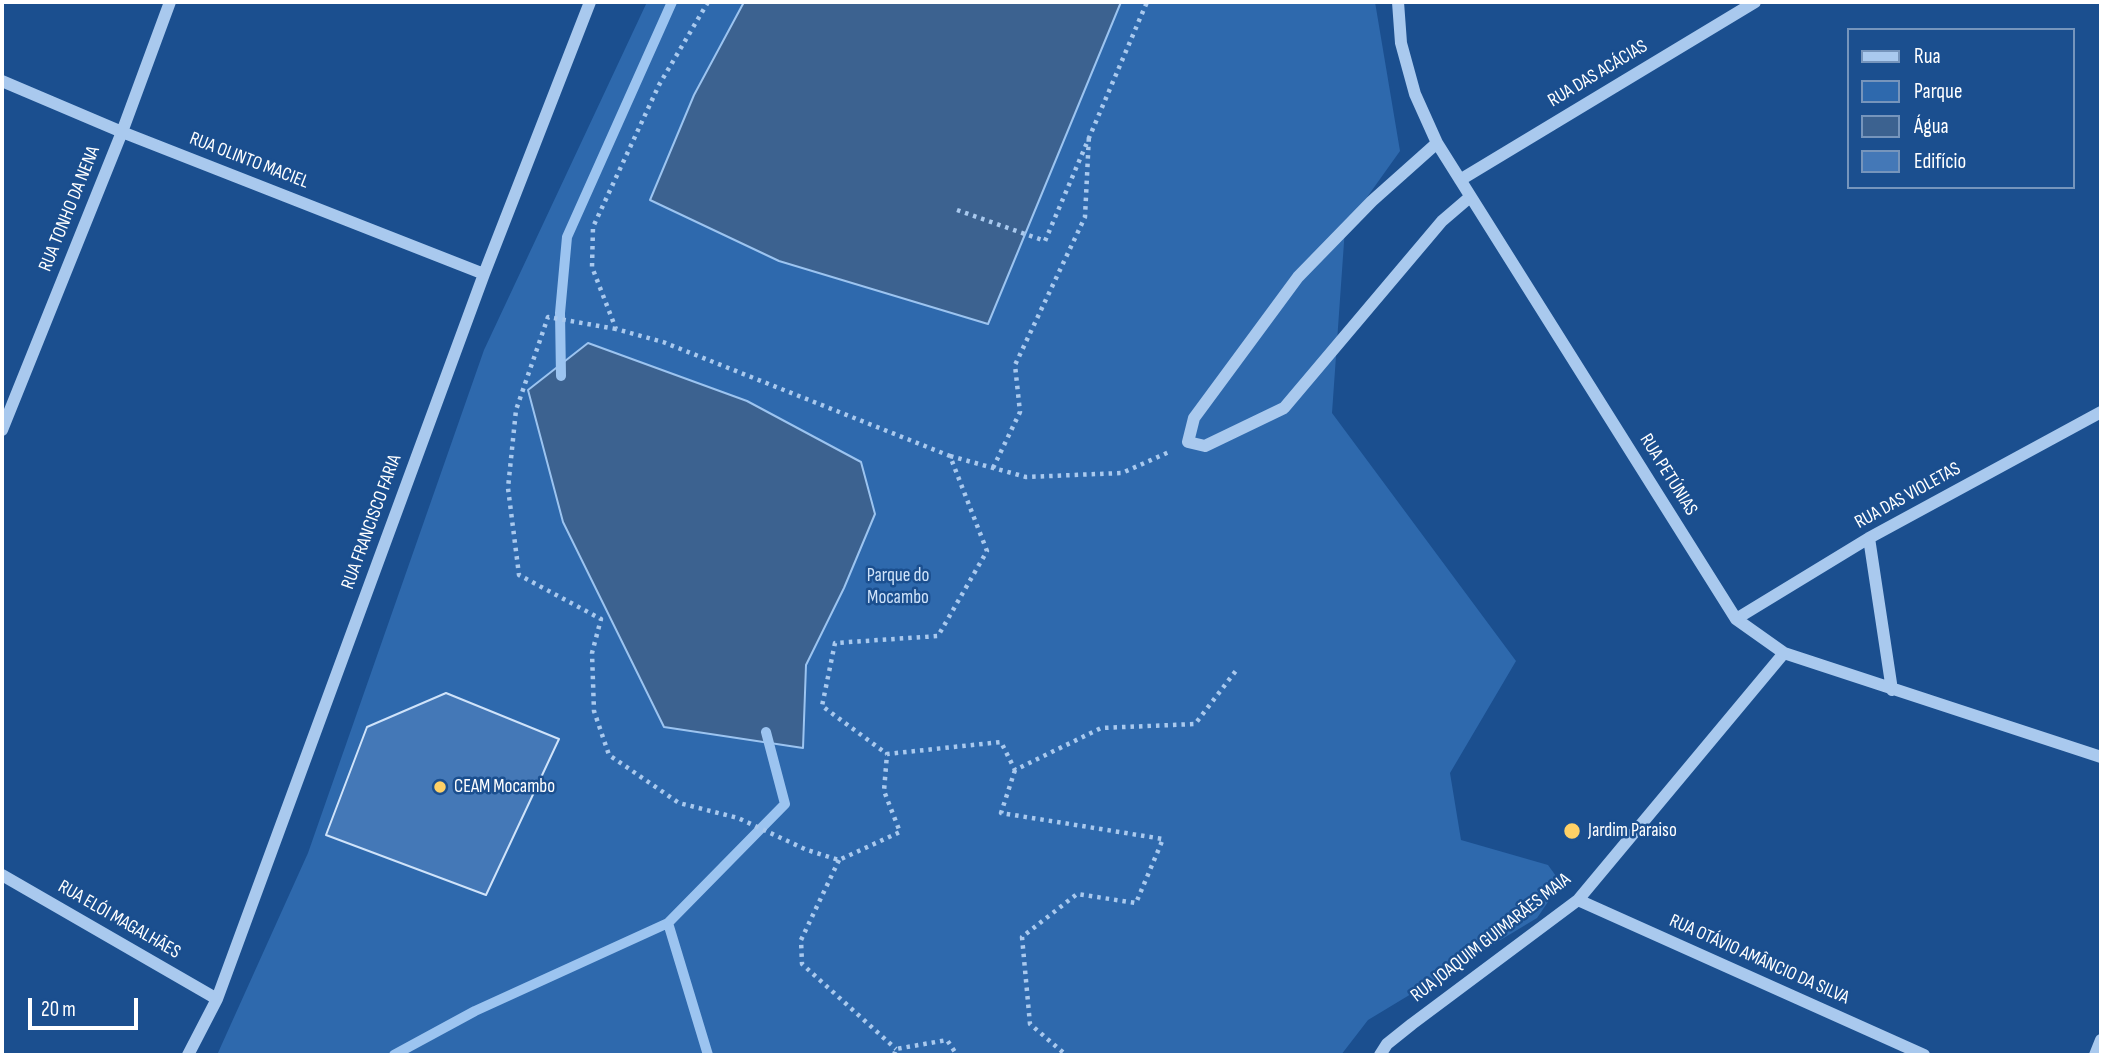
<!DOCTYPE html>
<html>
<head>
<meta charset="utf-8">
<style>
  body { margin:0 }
  #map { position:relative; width:2103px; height:1057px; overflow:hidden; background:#1b4f8f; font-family:"Sofia Sans Condensed",sans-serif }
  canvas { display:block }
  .frame { position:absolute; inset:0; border:4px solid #fff; pointer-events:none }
  .legend { position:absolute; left:1847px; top:28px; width:228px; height:161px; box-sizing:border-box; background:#1b4f8f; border:2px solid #7695bc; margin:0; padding:9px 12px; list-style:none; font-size:21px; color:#fff }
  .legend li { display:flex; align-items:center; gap:14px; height:35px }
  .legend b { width:35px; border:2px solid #7695bc }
  .scale { position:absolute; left:28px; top:998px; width:110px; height:32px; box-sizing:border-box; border:4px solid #fff; border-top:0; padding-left:9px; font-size:21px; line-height:24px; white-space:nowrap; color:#fff; -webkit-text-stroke:5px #1b4f8f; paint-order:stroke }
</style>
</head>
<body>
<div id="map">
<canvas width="2103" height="1057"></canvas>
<div class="frame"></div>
<ul class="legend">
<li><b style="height:9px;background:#a9c9ee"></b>Rua</li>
<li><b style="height:19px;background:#2e69ad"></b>Parque</li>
<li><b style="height:19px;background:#3c6290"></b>Água</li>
<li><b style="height:19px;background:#4478b7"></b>Edifício</li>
</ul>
<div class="scale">20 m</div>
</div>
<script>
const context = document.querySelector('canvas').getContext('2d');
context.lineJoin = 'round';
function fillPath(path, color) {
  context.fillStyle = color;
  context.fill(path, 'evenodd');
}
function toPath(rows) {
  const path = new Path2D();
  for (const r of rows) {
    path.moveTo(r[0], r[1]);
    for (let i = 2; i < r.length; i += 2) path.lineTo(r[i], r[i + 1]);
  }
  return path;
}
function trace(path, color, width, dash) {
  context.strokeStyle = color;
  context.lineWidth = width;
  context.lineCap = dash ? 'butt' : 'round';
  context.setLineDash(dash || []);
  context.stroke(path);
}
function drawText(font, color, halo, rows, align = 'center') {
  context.font = font + ' "Sofia Sans Condensed",sans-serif';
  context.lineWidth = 5;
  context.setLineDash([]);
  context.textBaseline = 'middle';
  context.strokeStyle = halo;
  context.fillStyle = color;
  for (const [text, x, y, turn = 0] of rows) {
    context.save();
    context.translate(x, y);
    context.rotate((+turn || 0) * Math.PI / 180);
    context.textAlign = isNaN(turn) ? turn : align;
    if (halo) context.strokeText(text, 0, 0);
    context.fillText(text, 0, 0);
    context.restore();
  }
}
fillPath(toPath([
  [647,2,1375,2,1400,151,1345,228,1332,413,1516,661,1450,773,1461,840,1548,865,1561,883,1537,918,1368,1020,1341,1055,217,1055,308,853,484,350]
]), '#2e69ad');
const water = toPath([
  [744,2,1121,2,988,324,779,261,650,200,694,95,744,2],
  [588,343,747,401,861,462,875,514,844,588,806,665,803,748,664,727,563,522,528,390,588,343]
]);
fillPath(water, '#3c6290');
trace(water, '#9cc4f0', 2);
trace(toPath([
  [561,376,560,313,567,237,672,2],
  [668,923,708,1055],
  [394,1055,475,1011,668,923,785,804,766,732]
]), '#9cc4f0', 10);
const building = toPath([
  [446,693,559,739,486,895,326,835,367,727,446,693]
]);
fillPath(building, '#4478b7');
trace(building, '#cfe3fa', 2);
trace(toPath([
  [708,2,659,85,593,227,592,267,616,329,663,342,950,456,987,551,938,636,835,643,822,706,887,754],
  [957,210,1045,241,1147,2],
  [616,329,548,317,516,410,508,488,519,575,601,619,592,653,594,711,609,755,679,803,738,818,807,850,839,860,900,832,884,791,887,754,1001,742,1015,770,1101,728,1195,724,1238,668],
  [950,456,1026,477,1122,473,1169,452],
  [993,468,1020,412,1015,365,1085,217,1089,135],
  [1015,770,1001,813,1163,839,1136,903,1077,894,1022,937,1030,1024,1066,1055],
  [839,860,801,940,802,964,896,1049],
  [894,1055,896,1049,947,1040,957,1055]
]), '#a9c9ee', 4.5, [3.5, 5]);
trace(toPath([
  [1398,2,1401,43,1415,94,1437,143,1736,619,1784,653,2101,757],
  [2,81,122,132,484,274],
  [1437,143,1372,201,1298,277,1194,418,1188,442,1205,446,1284,408,1442,221,1470,197],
  [1460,180,1755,2],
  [2,430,122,132,170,2],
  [1869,538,1892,690],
  [1736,619,1869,538,2101,412],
  [2,875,217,999],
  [1578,900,1924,1055],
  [188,1055,217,999,484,274,590,2],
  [1380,1055,1387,1044,1412,1024,1578,900,1784,653],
  [2095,1055,2101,1040]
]), '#a9c9ee', 12);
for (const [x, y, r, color] of [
  [440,787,7,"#ffd166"],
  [1572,831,9,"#ffd166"]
]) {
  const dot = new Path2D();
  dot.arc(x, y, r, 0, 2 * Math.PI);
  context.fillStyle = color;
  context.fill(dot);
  trace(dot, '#1b4f8f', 2.5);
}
drawText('19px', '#fff', '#1b4f8f', [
  ["RUA DAS ACÁCIAS",1598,74,-31],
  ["RUA OLINTO MACIEL",249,161,21],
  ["RUA TONHO DA NENA",70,209,-68],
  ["RUA PETÚNIAS",1668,475,58],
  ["RUA DAS VIOLETAS",1908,496,-29],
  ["RUA FRANCISCO FARIA",372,522,-70],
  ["RUA ELÓI MAGALHÃES",119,920,30],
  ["RUA JOAQUIM GUIMARÃES MAIA",1491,938,-38],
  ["RUA OTÁVIO AMÂNCIO DA SILVA",1759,960,24]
]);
drawText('19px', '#cfe3fa', '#1b4f8f', [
  ["Parque do",898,576],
  ["Mocambo",898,598]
]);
drawText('19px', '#fff', '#1b4f8f', [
  ["CEAM Mocambo",454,787],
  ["Jardim Paraiso",1588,831]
], 'left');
</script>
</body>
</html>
